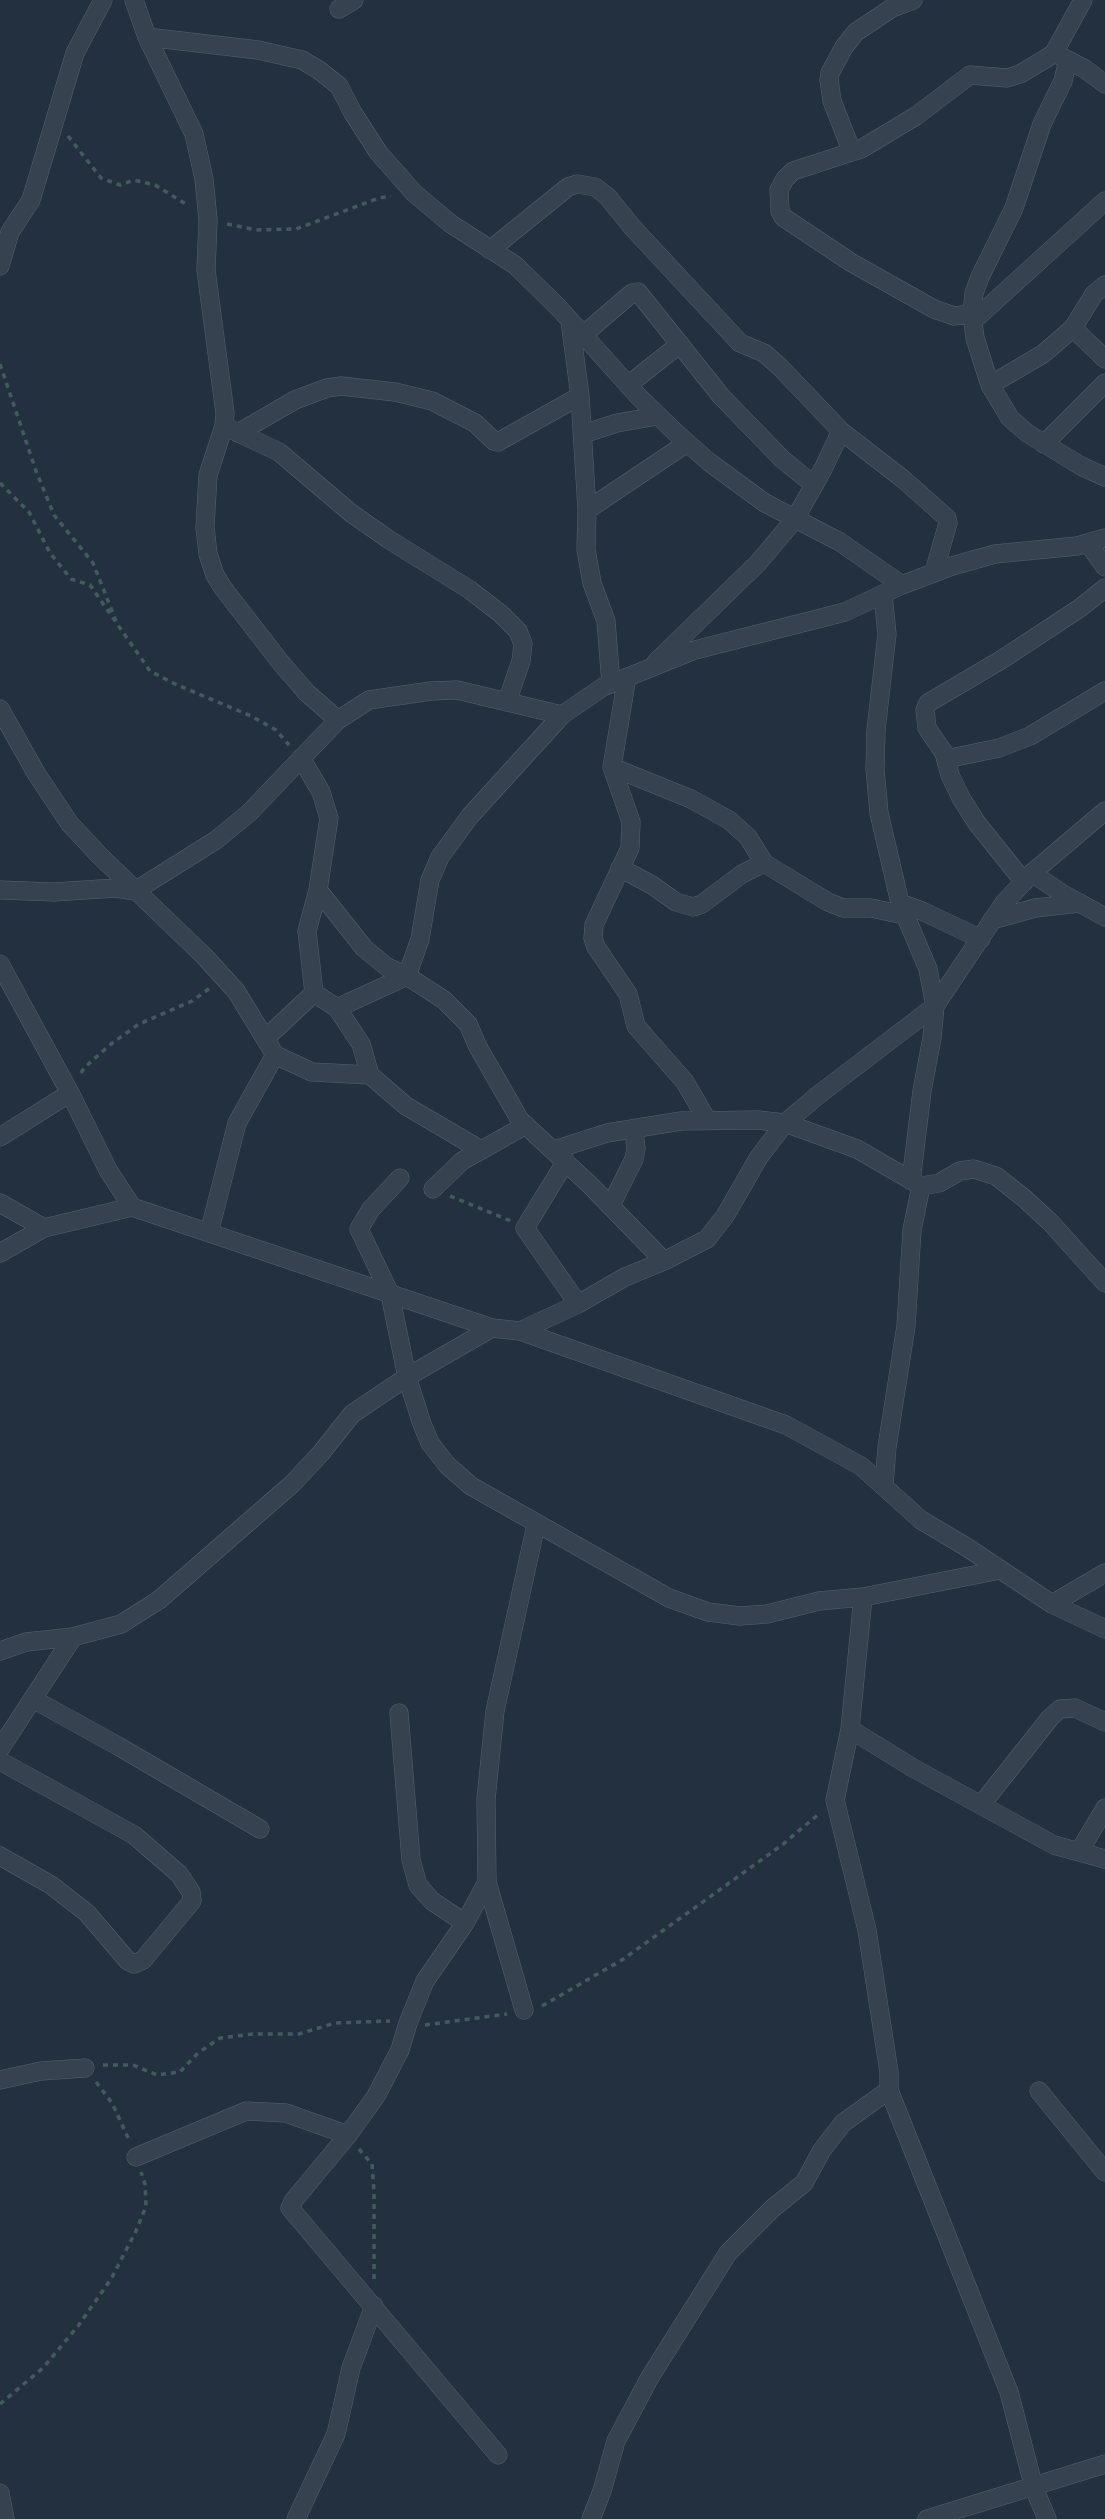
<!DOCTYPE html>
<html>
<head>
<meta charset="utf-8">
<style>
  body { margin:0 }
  canvas { display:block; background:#233040 }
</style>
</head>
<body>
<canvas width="1105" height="2519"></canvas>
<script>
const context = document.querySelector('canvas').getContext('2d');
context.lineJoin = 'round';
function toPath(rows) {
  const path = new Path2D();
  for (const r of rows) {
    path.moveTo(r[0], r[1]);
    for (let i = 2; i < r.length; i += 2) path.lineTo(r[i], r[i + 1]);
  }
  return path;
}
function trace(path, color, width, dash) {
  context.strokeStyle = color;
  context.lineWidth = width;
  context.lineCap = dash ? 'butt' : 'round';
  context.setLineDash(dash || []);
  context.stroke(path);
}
const street = toPath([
  [134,0,147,37,194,134,204,179,208,220,206,270,225,413,224,426,208,475,205,527,208,554,215,575,223,588,281,663,307,693,338,720],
  [339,9,354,0],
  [147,37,258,50,302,60,319,70,339,86,353,113,378,152,414,193,451,224,515,265,558,307,639,397,675,432,709,462,765,503,840,542,902,585],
  [1060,56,1085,69,1105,84],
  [1068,60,1063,81,1042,124,1014,208,980,277,974,293,972,314,975,338,990,385,1010,418,1027,433,1081,466,1105,477],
  [852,152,832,101,829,80,830,73,844,47,856,32,892,8,913,0],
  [490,250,568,187,577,184,595,187,607,196,633,228,740,343,764,353,780,367,841,431,823,469,795,519,758,563,656,662],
  [0,266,10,232,31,200,75,53,103,0],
  [972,314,954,316,934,309,852,263,783,217,780,211,779,190,785,179,793,171,861,149,916,116,970,75,1007,78,1020,74,1047,58,1054,53,1083,0],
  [570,321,580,396,587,510,586,550,592,583,606,621,611,684],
  [973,321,1105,201],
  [1073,328,1105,359],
  [583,335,632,293,638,292,721,396,782,459,814,485],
  [628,385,680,344],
  [990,385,1043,354,1073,328,1094,294,1105,285],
  [224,426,279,452,351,513,388,539,470,590,501,614,518,631,523,644,521,661,507,702],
  [841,431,903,479,947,518,948,523,934,572],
  [238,433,295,400,327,388,341,386,395,392,432,401,475,423,494,441,498,442,580,396],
  [583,434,617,423,657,416],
  [1044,444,1105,383],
  [587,510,687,443],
  [1088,543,1105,567],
  [883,595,887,634,876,730,875,769,879,813,900,903,928,969,935,1006,932,1038,922,1091,911,1181],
  [627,677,612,767,631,822,630,848,594,925,593,938,596,947,628,994,636,1026,685,1082,707,1120],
  [0,709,36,773,70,824,100,856,204,956,236,991,275,1055,312,1072,370,1075],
  [301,758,321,792,329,818,318,890,307,931,314,993,337,1008],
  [946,759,999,748,1030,736,1105,691],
  [612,767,691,799,729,820,748,837,764,863,828,902,843,908,871,908,904,915],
  [620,868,652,885,676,902,693,907,702,904,742,874,764,863],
  [1032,873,1063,894,1105,917],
  [1024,882,976,822,961,798,950,775,944,753,927,728,925,710,928,703,1001,660,1080,608,1105,588],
  [0,890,54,892,116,888,135,891,216,840,249,813,338,720,369,700,431,691,457,690,562,715,603,687,695,650,845,612,902,585,952,566,995,554,1077,546,1105,538],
  [318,890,364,948,387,967,407,976,444,1000,468,1024,478,1047,520,1120,590,1185,664,1261],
  [900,903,922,911,981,939],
  [992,920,1035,908,1080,903],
  [0,964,70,1093,108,1170,132,1207,492,1328,520,1331,786,1425,861,1466,921,1520,968,1548,1052,1604,1105,1629],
  [266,1038,314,993],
  [0,1137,70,1093],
  [481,1150,406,1106,370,1075,361,1044,337,1008,407,976,420,939,430,880,440,857,470,816,562,715],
  [554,1150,607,1133,681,1121,758,1120,785,1123,857,1149,921,1186,939,1183,960,1171,974,1169,996,1176,1024,1198,1051,1223,1105,1283],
  [566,1161,525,1228,578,1304],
  [400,1178,371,1209,359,1229,390,1294,407,1377,422,1424,430,1443,447,1465,471,1486,669,1598,708,1612,740,1616,767,1614,819,1601,863,1597,1000,1570],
  [433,1189,462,1161,526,1125],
  [0,1203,44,1228],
  [611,1205,634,1159,636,1149,634,1129],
  [209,1233,237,1123,275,1055],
  [0,1253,44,1228,132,1207],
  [520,1331,578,1304,625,1277,664,1261,707,1239,725,1216,759,1157,785,1123,817,1096,935,1006,1004,903,1032,873,1105,811],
  [884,1485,887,1447,906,1326,912,1230,921,1186],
  [863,1597,850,1729,835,1800,867,1930,889,2072,889,2090,1009,2392,1034,2488,1047,2519],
  [1052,1604,1105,1573],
  [0,1651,26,1642,73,1637,121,1624,159,1600,292,1484,321,1453,352,1414,407,1377,492,1328],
  [33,1699,118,1746,260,1829],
  [399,1713,411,1860,418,1885,432,1901,465,1923],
  [850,1729,913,1768,1054,1845,1105,1859],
  [0,1749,73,1637],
  [0,1761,134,1835,179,1874,191,1892,192,1901,143,1960,134,1964,128,1961,87,1913,51,1885,0,1856],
  [981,1805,1050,1718,1060,1709,1075,1708,1105,1722],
  [1079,1852,1105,1808],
  [487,1882,465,1923,425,1981,408,2023,400,2050,376,2096,348,2135,294,2200,290,2208,498,2455],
  [524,2010,487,1882,486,1799,495,1711,536,1525],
  [0,2080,41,2071,85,2068],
  [1039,2091,1105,2172],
  [136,2157,246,2111,286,2113,348,2135],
  [0,2493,5,2519],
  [296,2519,336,2434,351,2368,374,2306],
  [591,2519,602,2491,616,2441,650,2377,728,2253,773,2208,804,2183,822,2150,843,2123,889,2090],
  [927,2519,1105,2464]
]);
trace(street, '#55606e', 19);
trace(toPath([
  [68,136,101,178,120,185,134,180,155,185,189,206],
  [227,224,256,230,296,229,379,198,391,196],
  [0,364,36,471,54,515,93,563,116,621],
  [0,483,29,512,50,553,71,579,90,585,150,671,175,684,251,716,276,730,289,745],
  [81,1073,84,1068,111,1044,139,1024,192,1001,210,988],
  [450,1196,511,1221],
  [542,2006,622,1960,782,1845,820,1813],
  [425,2025,507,2014],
  [103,2065,133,2065,157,2075,180,2072,198,2053,220,2038,253,2034,299,2034,335,2023,390,2021],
  [96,2082,112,2103,130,2142],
  [359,2149,372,2164,374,2192,374,2280],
  [0,2404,43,2368,78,2326,111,2279,136,2231,146,2206,145,2184,141,2172]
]), '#435b5e', 3.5, [5, 5]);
trace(street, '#374250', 18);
</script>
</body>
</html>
